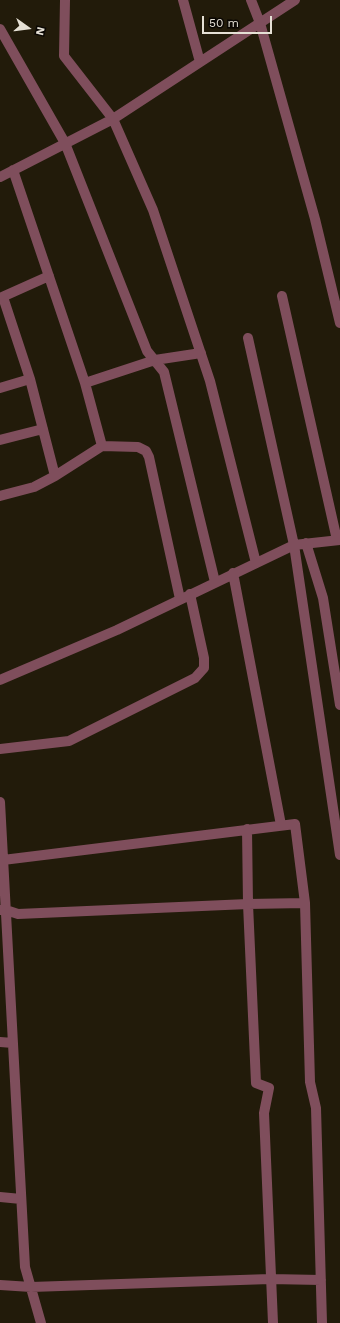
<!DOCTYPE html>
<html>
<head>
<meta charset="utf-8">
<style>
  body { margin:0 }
  #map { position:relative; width:340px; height:1323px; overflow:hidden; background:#221b0a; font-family:"Work Sans",sans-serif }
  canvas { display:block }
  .north { position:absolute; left:8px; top:8px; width:40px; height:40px; -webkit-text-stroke:3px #090602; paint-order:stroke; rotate:104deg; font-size:11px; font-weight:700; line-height:16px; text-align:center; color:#e5e0d5 }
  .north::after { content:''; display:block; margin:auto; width:14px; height:18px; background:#e5e0d5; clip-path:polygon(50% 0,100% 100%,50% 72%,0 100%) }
  .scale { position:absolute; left:202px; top:16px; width:70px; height:18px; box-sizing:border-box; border:2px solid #e5e0d5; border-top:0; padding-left:5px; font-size:12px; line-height:14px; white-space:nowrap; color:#e5e0d5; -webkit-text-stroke:3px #090602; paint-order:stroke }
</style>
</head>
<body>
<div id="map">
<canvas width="340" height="1323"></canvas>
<div class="north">N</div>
<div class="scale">50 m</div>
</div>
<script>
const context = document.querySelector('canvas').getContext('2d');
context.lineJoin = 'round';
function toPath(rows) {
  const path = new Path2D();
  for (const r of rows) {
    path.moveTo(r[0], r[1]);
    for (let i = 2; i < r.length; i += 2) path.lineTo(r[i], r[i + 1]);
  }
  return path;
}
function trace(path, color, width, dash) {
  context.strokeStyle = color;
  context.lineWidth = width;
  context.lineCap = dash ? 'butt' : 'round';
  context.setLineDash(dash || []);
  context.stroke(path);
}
trace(toPath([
  [65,0,64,56,113,119,153,210,210,381,256,563],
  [183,0,200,62],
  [251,0,260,23,315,219,340,323],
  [0,29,65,143,147,351,164,372,215,582],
  [13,170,85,383,102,446],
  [0,177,113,119,295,0],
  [282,296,337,540],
  [3,297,30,379,55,476],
  [0,298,49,276],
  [248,338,294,545,340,855],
  [85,383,155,360,201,353],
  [0,388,30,379],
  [0,440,43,429],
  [0,496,34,487,55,476,102,446,138,447,146,451,149,457,180,599],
  [306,543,323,598,340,705],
  [233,573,281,825],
  [0,680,117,630,294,545,340,540],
  [0,749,69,741,195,678,204,668,204,658,190,594],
  [0,802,25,1267,41,1323],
  [247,829,248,904,256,1083,269,1088,264,1113,273,1323],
  [3,860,295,824,305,903,310,1082,316,1108,322,1323],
  [0,910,6,910,18,914,248,904,305,903],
  [0,1042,13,1043],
  [0,1197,21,1199],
  [0,1285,31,1287,270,1279,321,1280]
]), '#7f4e5c', 10);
</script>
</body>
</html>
